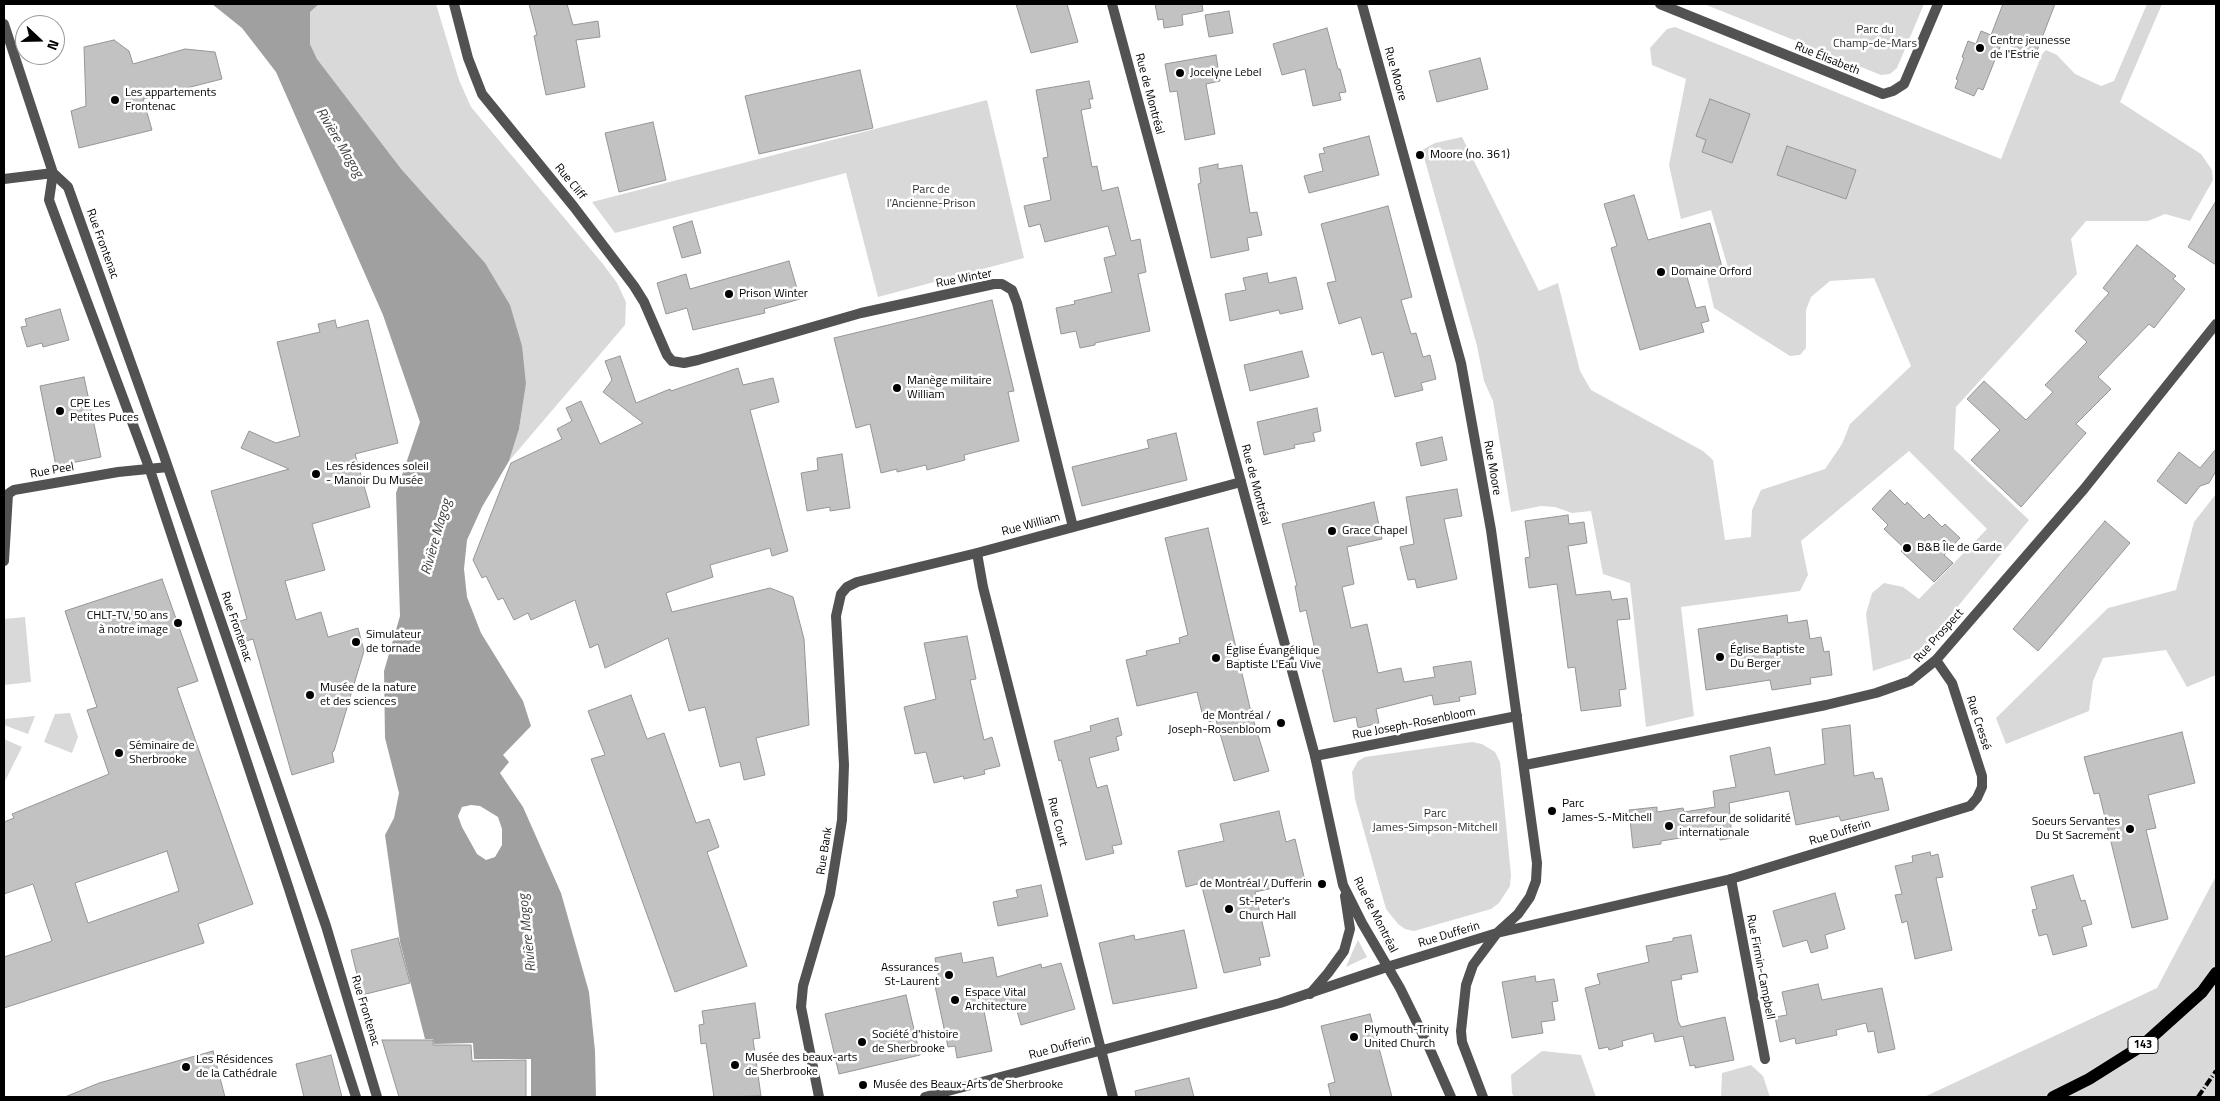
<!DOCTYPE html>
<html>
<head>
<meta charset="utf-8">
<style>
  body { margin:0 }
  #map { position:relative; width:2220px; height:1101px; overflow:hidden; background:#fff; font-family:"Titillium Web",sans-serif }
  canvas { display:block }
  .frame { position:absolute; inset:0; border:5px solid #000; pointer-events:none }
  .north { position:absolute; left:15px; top:15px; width:50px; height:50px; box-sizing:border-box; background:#fff; border:1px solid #999; border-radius:50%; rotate:111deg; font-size:14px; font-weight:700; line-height:20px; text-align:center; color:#000 }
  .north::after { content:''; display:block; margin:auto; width:18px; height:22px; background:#000; clip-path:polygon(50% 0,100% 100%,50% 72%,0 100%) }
</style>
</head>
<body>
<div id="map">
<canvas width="2220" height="1101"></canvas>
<div class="frame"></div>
<div class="north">N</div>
</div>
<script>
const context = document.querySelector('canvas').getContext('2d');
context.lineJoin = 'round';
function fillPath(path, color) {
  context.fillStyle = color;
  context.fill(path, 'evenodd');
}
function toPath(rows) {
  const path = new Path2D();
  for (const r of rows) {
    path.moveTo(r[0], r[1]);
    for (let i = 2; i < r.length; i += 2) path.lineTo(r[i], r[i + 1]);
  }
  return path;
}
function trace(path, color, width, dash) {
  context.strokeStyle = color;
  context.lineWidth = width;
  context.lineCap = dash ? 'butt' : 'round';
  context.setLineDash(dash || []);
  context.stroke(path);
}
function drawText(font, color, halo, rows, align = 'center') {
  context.font = font + ' "Titillium Web",sans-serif';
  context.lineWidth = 5;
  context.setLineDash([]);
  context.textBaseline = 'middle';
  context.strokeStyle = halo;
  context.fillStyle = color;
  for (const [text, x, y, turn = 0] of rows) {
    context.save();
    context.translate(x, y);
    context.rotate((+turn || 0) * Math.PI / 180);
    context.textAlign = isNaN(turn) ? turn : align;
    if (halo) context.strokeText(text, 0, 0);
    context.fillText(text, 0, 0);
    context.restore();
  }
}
fillPath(toPath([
  [319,4,436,4,459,80,471,107,603,264,617,283,626,302,625,325,509,461,519,429,526,384,402,170,317,59,310,44,310,12],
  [1704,4,1924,4,1897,68,1890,74,1881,75],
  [2147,4,2162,4,2120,102,2201,154,2212,170,2213,180,2190,221,2165,214,2148,221,2086,221,2071,239,2077,274,1956,407,1954,449,2029,520,1917,656,1873,671,1866,614,1872,593,1884,583,1903,587,1919,599,1987,529,1909,451,1801,541,1808,575,1800,591,1681,607,1694,716,1646,727,1630,583,1603,574,1591,511,1572,513,1555,507,1541,506,1511,512,1493,401,1484,381,1477,346,1422,150,1435,143,1462,137,1539,291,1558,283,1580,371,1591,390,1703,451,1713,460,1725,540,1751,537,1752,510,1761,490,1825,469,1842,444,1850,424,1911,366,1874,278,1830,281,1811,297,1806,310,1806,348,1800,355,1790,356,1714,308,1707,278,1729,271,1711,210,1681,219,1669,165,1686,79,1652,65,1650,48,1667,29,1675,27,2001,159,2042,54,2046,50,2057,55,2075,74,2101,86,2114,81],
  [987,100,1024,258,878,297,846,173,615,233,592,202],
  [2216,494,2216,675,2187,687,2166,650,2103,658,2093,681,2089,711,2006,744,1996,718,2108,608,2176,590,2194,522],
  [25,617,31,682,4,685,4,619],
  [70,713,78,737,72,753,44,742,55,714],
  [35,716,28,734,4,725,4,719],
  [4,739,22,747,4,783],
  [1472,742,1482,744,1495,752,1500,762,1511,875,1510,886,1499,903,1491,909,1414,931,1405,929,1398,924,1386,909,1355,799,1352,772,1358,761,1365,757],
  [2216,876,2216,1097,1924,1097,2157,988],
  [1358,940,1367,957,1346,967,1352,953],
  [1542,1051,1581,1055,1596,1097,1514,1097,1512,1093,1511,1075],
  [1751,1065,1763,1076,1770,1097,1721,1097,1722,1073]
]), '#d9d9d9');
fillPath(toPath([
  [212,4,319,4,310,12,310,44,317,59,402,170,485,263,510,305,522,346,526,384,519,429,509,461,482,507,467,540,464,569,467,597,481,633,523,701,531,726,503,755,509,762,500,773,523,807,561,893,589,992,595,1051,596,1097,531,1097,531,1059,474,1059,473,1043,434,1044,433,1039,425,1039,400,942,385,835,394,818,399,793,385,738,384,671,400,616,396,493,420,422,383,315,276,72,242,28],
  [471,805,480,806,498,817,502,829,502,845,495,857,486,860,477,854,462,827,458,816,462,807]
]), '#a0a0a0');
const building = toPath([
  [529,4,567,4,573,25,598,21,600,37,576,40,585,87,546,95,534,36,537,35,529,4],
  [1016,4,1067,4,1078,42,1031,53,1016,4],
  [1155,4,1202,4,1203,11,1182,15,1183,25,1164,28,1163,19,1158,20,1155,4],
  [2003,4,2055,4,2035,56,2002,42,1983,90,1978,88,1974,96,1955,88,1958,80,1956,79,1964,58,1962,57,1968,41,1976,44,1981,31,1991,35,2003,4],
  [1229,11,1233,33,1209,37,1205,15,1229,11],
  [1327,28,1338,69,1340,69,1346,92,1339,93,1341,100,1313,106,1305,69,1282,75,1273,44,1327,28],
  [114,40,129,51,133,64,185,49,215,52,222,79,143,99,152,130,79,148,71,111,86,106,84,47,114,40],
  [1216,55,1220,81,1206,84,1215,134,1185,140,1177,91,1170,92,1165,64,1216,55],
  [1480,58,1488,89,1437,102,1429,71,1480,58],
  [860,70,873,128,759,154,745,96,860,70],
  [1089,81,1093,99,1089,99,1091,108,1081,110,1092,167,1097,166,1102,191,1118,187,1131,241,1140,239,1146,272,1138,274,1150,331,1095,343,1095,345,1080,348,1076,331,1061,334,1056,308,1075,304,1074,301,1112,292,1104,258,1116,255,1108,226,1045,242,1040,224,1029,227,1024,206,1051,200,1043,158,1048,157,1036,90,1089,81],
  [1710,99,1750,114,1732,163,1702,152,1706,140,1696,136,1710,99],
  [653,122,666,180,619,192,605,133,653,122],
  [1369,136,1379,175,1309,193,1304,176,1323,171,1319,154,1325,153,1323,148,1369,136],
  [1787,146,1856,170,1846,199,1777,175,1787,146],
  [1218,164,1218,169,1242,165,1250,213,1257,212,1262,235,1247,238,1249,250,1211,258,1198,184,1201,183,1199,168,1218,164],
  [1634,195,1648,240,1710,223,1722,267,1687,277,1696,308,1705,306,1709,321,1701,323,1704,332,1640,350,1611,248,1617,246,1604,204,1634,195],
  [2216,201,2216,265,2188,247,2216,201],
  [1388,206,1412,297,1401,300,1411,334,1416,333,1423,357,1430,355,1436,379,1421,383,1423,390,1395,397,1383,352,1372,355,1361,317,1339,324,1327,283,1336,281,1321,224,1388,206],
  [692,221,701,253,682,258,673,227,692,221],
  [2137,245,2176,276,2173,279,2185,289,2154,328,2149,324,2098,377,2111,389,2076,424,2086,433,2021,507,1971,460,2000,430,1967,399,1984,381,2026,420,2053,392,2045,385,2087,342,2075,331,2109,293,2103,288,2137,245],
  [789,261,800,299,764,309,765,313,693,330,687,308,666,314,657,283,686,274,690,289,789,261],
  [1267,273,1269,283,1296,277,1303,309,1280,314,1279,310,1230,321,1225,294,1246,290,1243,278,1267,273],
  [992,300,1014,391,1008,392,1019,441,964,455,965,460,927,470,926,465,897,472,897,469,881,473,870,424,856,428,834,338,992,300],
  [60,309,69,340,43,347,42,343,27,347,21,327,27,326,25,319,60,309],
  [335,320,337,328,368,320,398,443,355,454,370,507,312,524,325,570,285,581,296,620,321,612,328,637,358,628,364,651,334,751,332,752,334,762,292,775,253,639,243,642,237,622,247,619,211,491,289,469,241,448,249,431,276,443,300,436,277,342,320,332,318,324,335,320],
  [1302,351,1309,377,1250,391,1244,365,1302,351],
  [620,356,636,403,670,389,671,391,738,368,743,385,773,378,779,402,750,410,788,551,772,556,770,548,710,565,713,577,666,593,672,612,770,588,793,597,804,639,809,725,756,738,765,775,744,780,740,762,720,767,705,707,689,711,668,638,605,668,598,644,590,648,575,600,531,620,528,613,514,620,503,598,498,600,486,576,482,578,473,560,511,463,562,439,557,429,572,421,566,408,581,401,600,444,643,423,603,392,612,380,605,361,620,356],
  [84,377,101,457,56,466,40,386,84,377],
  [1317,408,1321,431,1313,433,1315,441,1294,445,1295,448,1264,455,1257,422,1317,408],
  [1176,433,1187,480,1082,506,1072,467,1149,448,1147,440,1176,433],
  [1442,437,1447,460,1421,466,1416,443,1442,437],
  [2216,449,2216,471,2209,483,2200,486,2186,504,2157,481,2179,452,2200,468,2216,449],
  [842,454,850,508,830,511,830,507,807,511,801,473,818,470,817,458,842,454],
  [1457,489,1462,516,1444,519,1457,579,1417,588,1415,579,1408,580,1400,547,1414,544,1406,497,1457,489],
  [1890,490,1905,505,1907,502,1924,519,1929,514,1942,527,1945,524,1960,538,1944,555,1953,563,1934,582,1901,551,1904,548,1884,529,1888,525,1872,509,1890,490],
  [1374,502,1382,539,1347,547,1354,584,1342,587,1351,628,1367,624,1378,673,1401,668,1404,682,1435,677,1433,667,1471,661,1476,694,1459,697,1460,701,1434,705,1432,695,1376,709,1379,723,1358,728,1356,717,1334,722,1320,659,1317,659,1306,610,1300,612,1295,586,1297,586,1282,524,1374,502],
  [1568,515,1569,524,1584,522,1587,543,1568,546,1576,595,1610,591,1612,600,1627,598,1630,619,1617,620,1626,689,1619,690,1621,706,1581,711,1575,667,1568,668,1557,584,1529,588,1525,558,1530,557,1525,521,1568,515],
  [2105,521,2130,543,2038,651,2013,629,2105,521],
  [1208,528,1251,712,1269,771,1234,781,1216,720,1209,722,1208,716,1203,717,1197,692,1137,706,1126,660,1147,655,1146,651,1180,643,1179,638,1188,635,1165,538,1208,528],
  [162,579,198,681,177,688,253,904,198,924,204,943,4,1008,4,957,52,941,33,884,4,894,4,822,14,818,12,814,109,774,87,710,97,707,65,611,162,579],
  [167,851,179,891,88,923,75,883,167,851],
  [1787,615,1788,623,1807,620,1810,639,1821,637,1824,652,1829,651,1832,675,1810,678,1811,684,1772,690,1770,680,1706,690,1698,629,1787,615],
  [967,636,976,679,970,680,984,740,992,737,1000,766,984,770,985,774,964,779,963,776,934,783,926,752,915,754,904,707,936,699,924,643,967,636],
  [631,695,647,739,664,733,696,823,709,819,719,847,707,852,747,966,675,992,591,759,605,755,588,711,631,695],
  [1118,718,1122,735,1116,737,1119,750,1089,758,1097,788,1107,785,1122,844,1112,846,1114,853,1086,860,1061,760,1059,761,1054,741,1091,731,1090,726,1118,718],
  [1850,725,1854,776,1873,772,1875,779,1882,778,1889,810,1841,821,1839,816,1796,825,1789,791,1729,803,1732,838,1720,840,1719,832,1661,841,1661,844,1633,848,1629,810,1657,807,1657,812,1683,808,1684,812,1715,807,1713,791,1736,787,1730,756,1770,747,1775,775,1825,764,1822,729,1850,725],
  [2182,732,2195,783,2148,795,2156,828,2146,830,2168,919,2132,928,2099,793,2094,794,2084,757,2182,732],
  [1279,811,1286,842,1295,839,1305,881,1255,892,1270,956,1259,958,1261,965,1224,973,1201,883,1186,887,1178,851,1224,841,1220,824,1279,811],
  [1930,852,1931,856,1938,854,1943,877,1936,878,1952,950,1915,959,1907,921,1902,923,1895,895,1902,894,1895,866,1913,862,1912,856,1930,852],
  [2073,875,2081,901,2085,900,2092,924,2082,927,2087,946,2053,955,2047,934,2039,936,2032,910,2037,909,2031,887,2073,875],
  [1041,885,1048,916,998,926,993,902,1018,897,1016,890,1041,885],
  [1835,893,1845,929,1825,935,1828,948,1811,953,1807,940,1783,947,1773,911,1835,893],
  [1184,930,1197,988,1113,1004,1099,943,1134,935,1135,940,1184,930],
  [1691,935,1698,972,1681,975,1682,979,1671,981,1678,1021,1681,1027,1725,1017,1734,1060,1695,1068,1695,1065,1690,1066,1683,1036,1655,1042,1653,1033,1622,1041,1623,1046,1609,1050,1608,1047,1599,1049,1585,988,1600,984,1597,974,1649,962,1646,946,1673,941,1673,938,1691,935],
  [398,938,410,983,362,995,351,950,398,938],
  [961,953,963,963,993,957,997,977,1041,964,1042,968,1061,963,1075,1009,1021,1025,1015,1004,984,1011,992,1051,957,1058,955,1046,948,1047,935,986,940,985,935,958,961,953],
  [1535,976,1536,982,1554,979,1558,1001,1552,1002,1555,1020,1541,1022,1543,1033,1512,1038,1502,982,1535,976],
  [1818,984,1822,1000,1882,988,1895,1049,1878,1053,1874,1031,1868,1032,1866,1023,1836,1030,1837,1035,1796,1044,1795,1038,1780,1042,1775,1017,1787,1015,1782,992,1818,984],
  [906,995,920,1055,839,1074,825,1014,906,995],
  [755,1003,760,1038,753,1039,761,1096,714,1097,706,1043,701,1044,699,1025,704,1024,702,1011,755,1003],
  [1370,1014,1392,1097,1331,1097,1328,1084,1335,1082,1321,1026,1370,1014],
  [382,1040,433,1040,433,1045,471,1045,472,1061,526,1060,526,1097,399,1097,382,1040],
  [213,1051,225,1097,65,1097,99,1083,213,1051],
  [331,1055,342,1097,304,1097,296,1064,331,1055],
  [1189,1078,1194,1097,1136,1097,1135,1091,1189,1078]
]);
fillPath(building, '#c2c2c2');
trace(building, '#969696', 1);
const primary = toPath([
  [2053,1097,2089,1079,2143,1045,2202,992,2216,973]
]);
trace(primary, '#dbdbdb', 15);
trace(toPath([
  [454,4,468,58,482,94,574,207,634,286,644,302,667,355,672,361,684,363,698,360,861,313,994,284,1002,284,1012,290,1017,303,1073,527],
  [1660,4,1883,94,1893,91,1904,84,1938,4],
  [4,24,53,173,49,200,150,470,288,886,356,1097],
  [53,173,68,187,162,450,326,926,377,1097],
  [4,179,53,173],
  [977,553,983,587,1113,1097],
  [4,561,8,494,14,490,118,472,168,467],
  [1315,756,1517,716],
  [1731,879,1765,1059],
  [819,1097,801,1007,803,986,830,894,842,820,844,765,836,616,841,594,847,587,857,582,977,553,1241,482],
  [925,1097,1280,1003,1387,967]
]), '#525252', 10);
trace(toPath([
  [1112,4,1315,756,1343,885,1362,923,1400,988,1428,1045,1451,1097],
  [1362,4,1461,363,1491,530,1537,863,1536,881,1530,897,1518,914,1497,933,1473,965,1466,985,1461,1031,1462,1042,1483,1097],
  [1525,765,1826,705,1876,693,1910,681,1936,660,2084,489,2216,324],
  [1387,967,1497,933,1731,879,1970,806,1977,798,1982,787,1982,776,1952,683,1936,660],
  [1310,994,1328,973,1344,951,1350,929,1345,896]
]), '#525252', 10);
trace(primary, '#000', 12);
trace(toPath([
  [2198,1097,2216,1071]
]), '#000', 4, [8, 2.5, 1, 2.5]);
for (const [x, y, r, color] of [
  [1980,48,5,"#000"],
  [1180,73,5,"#000"],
  [115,100,5,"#000"],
  [1420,155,5,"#000"],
  [1661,272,5,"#000"],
  [729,294,5,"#000"],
  [897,388,5,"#000"],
  [60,411,5,"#000"],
  [316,474,5,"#000"],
  [1332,531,5,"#000"],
  [1907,548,5,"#000"],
  [178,623,5,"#000"],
  [356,642,5,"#000"],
  [1720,657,5,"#000"],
  [1216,658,5,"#000"],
  [310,695,5,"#000"],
  [1281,723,5,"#000"],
  [119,753,5,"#000"],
  [1552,811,5,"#000"],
  [1669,826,5,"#000"],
  [2130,829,5,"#000"],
  [1322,884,5,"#000"],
  [1229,909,5,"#000"],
  [949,975,5,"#000"],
  [955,1000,5,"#000"],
  [1354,1037,5,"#000"],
  [862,1042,5,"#000"],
  [735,1065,5,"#000"],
  [186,1067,5,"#000"],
  [863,1085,5,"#000"]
]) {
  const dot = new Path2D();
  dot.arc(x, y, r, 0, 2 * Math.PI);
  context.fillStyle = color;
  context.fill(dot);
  trace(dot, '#fff', 2);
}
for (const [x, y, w] of [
  [2143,1045,30]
]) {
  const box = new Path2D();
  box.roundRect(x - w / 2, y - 8.5, w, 17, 4);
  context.fillStyle = '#fff';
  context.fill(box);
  trace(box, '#000', 1);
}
drawText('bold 11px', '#000', null, [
  ["143",2143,1045]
]);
drawText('12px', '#303030', '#fff', [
  ["Parc du",1875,30],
  ["Champ-de-Mars",1875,44],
  ["Parc de",931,190],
  ["l'Ancienne-Prison",931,204],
  ["Parc",1435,814],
  ["James-Simpson-Mitchell",1435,828]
]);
drawText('12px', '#000', '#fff', [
  ["Centre jeunesse",1990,41],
  ["de l'Estrie",1990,55],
  ["Jocelyne Lebel",1190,73],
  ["Les appartements",125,93],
  ["Frontenac",125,107],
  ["Moore (no. 361)",1430,155],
  ["Domaine Orford",1671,272],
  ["Prison Winter",739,294],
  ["Manège militaire",907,381],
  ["William",907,395],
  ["CPE Les",70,404],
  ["Petites Puces",70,418],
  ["Les résidences soleil",326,467],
  ["- Manoir Du Musée",326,481],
  ["Grace Chapel",1342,531],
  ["B&B Île de Garde",1917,548],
  ["CHLT-TV, 50 ans",168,616,"right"],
  ["à notre image",168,630,"right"],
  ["Simulateur",366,635],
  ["de tornade",366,649],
  ["Église Baptiste",1730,650],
  ["Du Berger",1730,664],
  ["Église Évangélique",1226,651],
  ["Baptiste L'Eau Vive",1226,665],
  ["Musée de la nature",320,688],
  ["et des sciences",320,702],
  ["de Montréal /",1271,716,"right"],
  ["Joseph-Rosenbloom",1271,730,"right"],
  ["Séminaire de",129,746],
  ["Sherbrooke",129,760],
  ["Parc",1562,804],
  ["James-S.-Mitchell",1562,818],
  ["Carrefour de solidarité",1679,819],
  ["internationale",1679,833],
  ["Soeurs Servantes",2120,822,"right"],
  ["Du St Sacrement",2120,836,"right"],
  ["de Montréal / Dufferin",1312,884,"right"],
  ["St-Peter's",1239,902],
  ["Church Hall",1239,916],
  ["Assurances",939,968,"right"],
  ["St-Laurent",939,982,"right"],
  ["Espace Vital",965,993],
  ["Architecture",965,1007],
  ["Plymouth-Trinity",1364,1030],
  ["United Church",1364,1044],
  ["Société d'histoire",872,1035],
  ["de Sherbrooke",872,1049],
  ["Musée des beaux-arts",745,1058],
  ["de Sherbrooke",745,1072],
  ["Les Résidences",196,1060],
  ["de la Cathédrale",196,1074],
  ["Musée des Beaux-Arts de Sherbrooke",873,1085]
], 'left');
drawText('12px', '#000', '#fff', [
  ["Rue Élisabeth",1827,59,22],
  ["Rue Moore",1395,74,74],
  ["Rue de Montréal",1149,94,75],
  ["Rue Cliff",570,182,51],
  ["Rue Frontenac",102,244,70],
  ["Rue Winter",964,279,-11],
  ["Rue Moore",1492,468,80],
  ["Rue Peel",52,471,-10],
  ["Rue de Montréal",1255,485,75],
  ["Rue William",1031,525,-15],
  ["Rue Frontenac",236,627,71],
  ["Rue Prospect",1939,636,-48],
  ["Rue Cressé",1978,723,72],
  ["Rue Joseph-Rosenbloom",1414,724,-11],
  ["Rue Court",1057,822,76],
  ["Rue Dufferin",1840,833,-17],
  ["Rue Bank",825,851,-81],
  ["Rue de Montréal",1375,915,63],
  ["Rue Dufferin",1449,935,-17],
  ["Rue Firmin-Campbell",1760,967,79],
  ["Rue Frontenac",365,1011,73],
  ["Rue Dufferin",1060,1048,-15]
]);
drawText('italic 14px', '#414141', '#fff', [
  ["Rivière Magog",339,143,59],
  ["Rivière Magog",437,537,-74],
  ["Rivière Magog",528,933,-96]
]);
</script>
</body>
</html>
